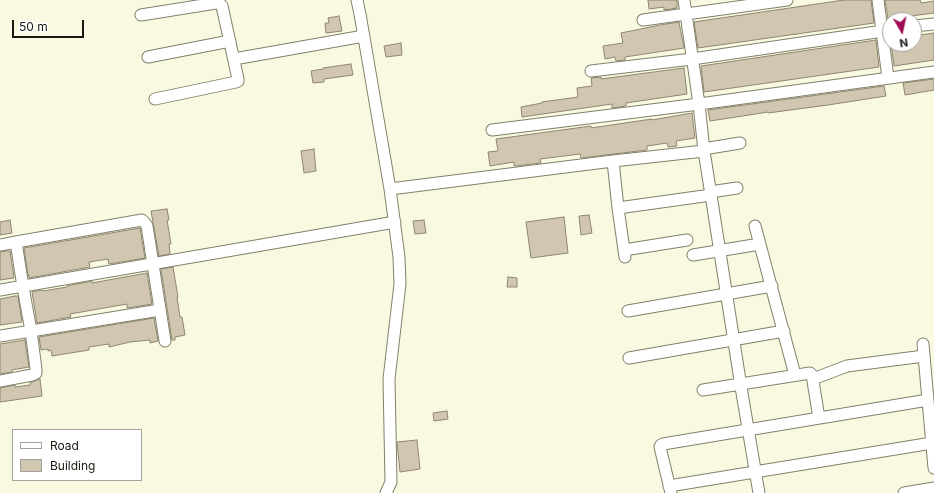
<!DOCTYPE html>
<html>
<head>
<meta charset="utf-8">
<style>
  body { margin:0 }
  #map { position:relative; width:934px; height:493px; overflow:hidden; background:#f9f9e1; font-family:Inter,sans-serif }
  canvas { display:block }
  .legend { position:absolute; left:12px; top:429px; width:130px; height:52px; box-sizing:border-box; background:#fff; border:1px solid #a3a39f; margin:0; padding:5px 7px; list-style:none; font-size:12px; color:#181810 }
  .legend li { display:flex; align-items:center; gap:8px; height:20px }
  .legend b { width:20px; border:1px solid #a3a39f }
  .north { position:absolute; left:882px; top:12px; width:40px; height:40px; box-sizing:border-box; background:#fff; border:1px solid #a3a39f; border-radius:50%; rotate:171deg; font-size:11px; font-weight:700; line-height:16px; text-align:center; color:#181810 }
  .north::after { content:''; display:block; margin:auto; width:14px; height:18px; background:#9e0a54; clip-path:polygon(50% 0,100% 100%,50% 72%,0 100%) }
  .scale { position:absolute; left:12px; top:20px; width:72px; height:18px; box-sizing:border-box; border:2px solid #181810; border-top:0; padding-left:5px; font-size:12px; line-height:14px; white-space:nowrap; color:#181810; -webkit-text-stroke:3px #fff; paint-order:stroke }
</style>
</head>
<body>
<div id="map">
<canvas width="934" height="493"></canvas>
<ul class="legend">
<li><b style="height:5px;background:#fff"></b>Road</li>
<li><b style="height:11px;background:#d1c7b1"></b>Building</li>
</ul>
<div class="north">N</div>
<div class="scale">50 m</div>
</div>
<script>
const context = document.querySelector('canvas').getContext('2d');
context.lineJoin = 'round';
function fillPath(path, color) {
  context.fillStyle = color;
  context.fill(path, 'evenodd');
}
function toPath(rows) {
  const path = new Path2D();
  for (const r of rows) {
    path.moveTo(r[0], r[1]);
    for (let i = 2; i < r.length; i += 2) path.lineTo(r[i], r[i + 1]);
  }
  return path;
}
function trace(path, color, width, dash) {
  context.strokeStyle = color;
  context.lineWidth = width;
  context.lineCap = dash ? 'butt' : 'round';
  context.setLineDash(dash || []);
  context.stroke(path);
}
const building = toPath([
  [648,0,677,0,677,8,664,10,664,7,649,9,648,0],
  [844,0,871,0,874,23,698,48,694,22,844,0],
  [885,0,920,0,921,3,934,1,934,13,888,19,885,0],
  [339,16,342,31,326,33,325,23,329,23,328,18,339,16],
  [679,22,684,48,625,57,625,60,616,61,615,57,605,59,603,46,623,43,621,33,660,25,679,22],
  [934,33,934,60,894,66,891,44,914,44,914,36,934,33],
  [876,40,879,67,704,92,701,66,876,40],
  [401,43,402,55,386,57,384,46,401,43],
  [351,64,353,75,324,79,324,82,313,83,311,71,323,69,323,68,351,64],
  [684,68,687,94,626,103,626,106,612,108,612,104,522,117,521,107,542,103,542,102,578,97,577,88,592,86,591,78,601,77,601,79,684,68],
  [934,79,934,90,905,95,903,83,934,79],
  [884,86,886,96,828,105,768,113,768,112,749,115,710,121,708,110,884,86],
  [692,113,695,138,676,141,677,146,668,147,667,143,647,146,647,150,581,158,580,154,540,159,541,163,514,166,514,162,490,166,488,152,498,151,496,139,591,126,591,128,652,119,652,120,692,113],
  [314,149,316,171,304,173,301,151,314,149],
  [167,209,169,220,167,220,171,244,169,244,170,254,159,256,151,211,167,209],
  [589,215,592,233,581,235,579,216,589,215],
  [564,217,568,253,531,258,526,222,564,217],
  [10,220,12,233,0,235,0,222,10,220],
  [424,220,426,233,415,234,413,221,424,220],
  [140,228,145,258,109,264,108,259,89,262,90,267,29,278,29,275,28,276,24,248,140,228],
  [6,251,10,251,14,278,0,280,0,252,6,251],
  [173,267,178,297,177,297,180,317,182,317,185,335,175,337,175,340,172,340,161,269,173,267],
  [147,273,152,304,127,308,127,304,70,314,71,317,37,323,32,292,42,290,43,291,67,287,67,286,92,281,92,283,147,273],
  [508,277,517,278,517,287,507,287,508,277],
  [15,296,18,296,22,322,0,325,0,299,15,296],
  [154,318,158,341,150,343,150,340,130,342,109,347,109,344,89,347,89,350,52,356,51,350,48,351,48,349,41,350,39,337,154,318],
  [25,340,29,367,12,370,12,372,0,374,0,344,25,340],
  [40,379,42,396,0,402,0,388,15,385,15,387,30,385,30,383,40,379],
  [447,411,448,419,434,421,433,413,447,411],
  [417,440,420,469,400,472,397,442,417,440]
]);
fillPath(building, '#d1c7b1');
trace(building, '#8f8571', 1);
const street = toPath([
  [357,0,360,14,390,189,399,257,400,284,389,379,391,482,386,493],
  [878,0,888,78],
  [141,15,216,3,220,4,222,6,238,79,238,81,236,82,155,99],
  [643,20,787,0],
  [914,26,934,24],
  [148,57,230,41],
  [234,59,364,36],
  [591,71,692,59,890,30],
  [492,130,699,104,934,72],
  [703,149,740,143],
  [613,161,618,208,711,195,704,151],
  [390,189,613,161,704,151,699,104,684,0],
  [710,192,737,188],
  [711,195,742,393,759,493],
  [618,208,625,257],
  [755,226,795,375],
  [16,242,142,220,145,223,147,226,165,341],
  [0,245,16,242,23,287,31,331,36,369,36,373,32,375,0,381],
  [624,250,687,240],
  [693,255,760,244],
  [0,290,395,222],
  [628,311,772,286],
  [0,336,160,310],
  [923,344,934,468],
  [629,358,784,331],
  [813,379,847,366,924,356],
  [703,390,810,373,812,375,819,418],
  [669,486,932,443],
  [671,493,660,447,661,445,663,444,928,400],
  [904,493,934,488]
]);
trace(street, '#81806b', 13);
trace(street, '#fff', 11);
</script>
</body>
</html>
